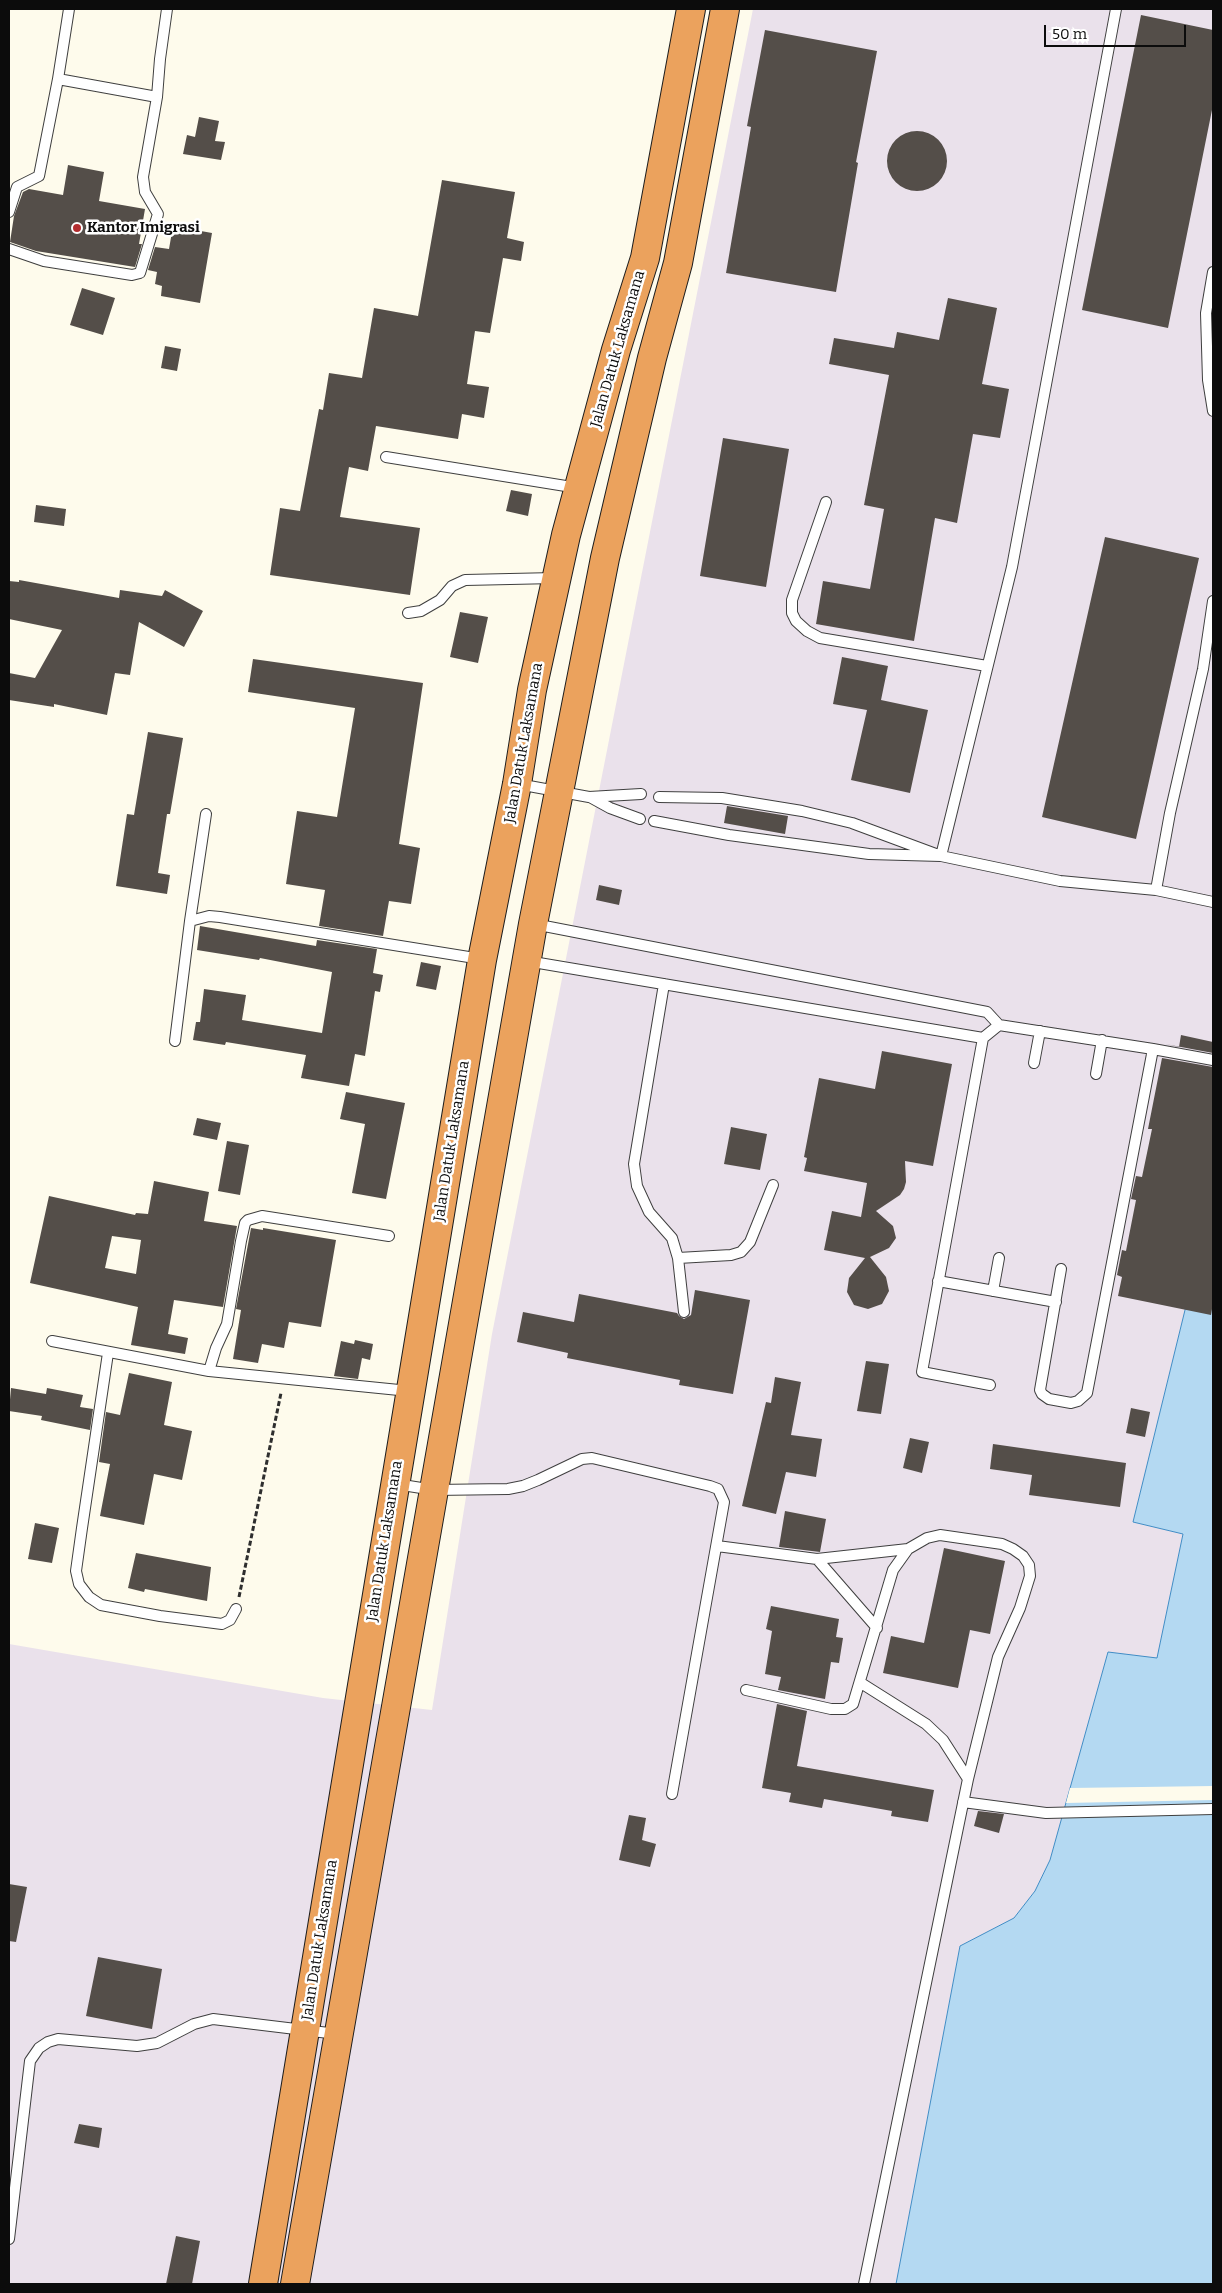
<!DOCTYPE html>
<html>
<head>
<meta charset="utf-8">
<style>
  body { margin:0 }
  #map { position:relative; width:1222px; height:2293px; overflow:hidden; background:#fefbec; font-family:Bitter,serif }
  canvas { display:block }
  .frame { position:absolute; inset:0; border:10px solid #0c0c0c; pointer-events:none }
  .scale { position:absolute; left:1044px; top:25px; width:142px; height:22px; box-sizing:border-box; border:2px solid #0c0c0c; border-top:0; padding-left:6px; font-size:15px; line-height:18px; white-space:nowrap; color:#0c0c0c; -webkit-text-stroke:4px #fff; paint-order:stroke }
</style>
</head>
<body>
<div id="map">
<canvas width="1222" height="2293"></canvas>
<div class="frame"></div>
<div class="scale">50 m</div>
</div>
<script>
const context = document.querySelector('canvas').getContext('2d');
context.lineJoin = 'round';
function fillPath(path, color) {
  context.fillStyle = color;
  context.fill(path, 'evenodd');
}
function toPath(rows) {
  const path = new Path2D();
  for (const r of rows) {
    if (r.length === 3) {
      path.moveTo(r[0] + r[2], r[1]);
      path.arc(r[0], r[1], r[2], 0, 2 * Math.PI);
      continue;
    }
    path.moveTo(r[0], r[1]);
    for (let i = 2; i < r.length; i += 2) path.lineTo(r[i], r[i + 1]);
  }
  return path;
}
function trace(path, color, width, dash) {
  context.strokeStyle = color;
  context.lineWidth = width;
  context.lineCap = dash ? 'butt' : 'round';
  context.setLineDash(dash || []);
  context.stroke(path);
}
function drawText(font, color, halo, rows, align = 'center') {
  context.font = font + ' Bitter,serif';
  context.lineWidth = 5;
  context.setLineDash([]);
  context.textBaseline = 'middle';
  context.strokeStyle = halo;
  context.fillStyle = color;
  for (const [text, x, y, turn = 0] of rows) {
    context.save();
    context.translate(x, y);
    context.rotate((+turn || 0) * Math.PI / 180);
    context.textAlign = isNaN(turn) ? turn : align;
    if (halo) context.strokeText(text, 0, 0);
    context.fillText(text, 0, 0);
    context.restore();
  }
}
fillPath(toPath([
  [753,9,1213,9,1213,1181,1185,1310,1133,1522,1183,1534,1157,1659,1108,1652,1050,1860,1035,1891,1014,1918,960,1946,896,2284,9,2284,9,1644,323,1698,432,1710,492,1334]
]), '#eae1eb');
const water = toPath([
  [1213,1181,1213,2284,896,2284,960,1946,1014,1918,1035,1891,1050,1860,1108,1652,1157,1658,1183,1534,1133,1522,1185,1310,1213,1181]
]);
fillPath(water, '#b4d9f2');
trace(water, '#408cc5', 1);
fillPath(toPath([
  [1213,1786,1213,1800,1066,1803,1070,1788]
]), '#fefbec');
fillPath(toPath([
  [1141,15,1213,30,1213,105,1168,328,1082,310],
  [765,30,877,51,856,162,858,163,836,292,726,273,751,127,747,126],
  [199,117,219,121,215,141,225,142,221,160,183,154,187,135,195,137],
  [917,161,30],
  [68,165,104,172,99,201,145,209,139,244,142,244,135,267,36,251,10,242,14,216,23,192,29,189,63,195],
  [442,180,515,192,507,238,524,242,521,261,503,258,490,333,475,331,467,384,489,387,484,418,462,414,458,439,376,426,368,471,349,467,340,517,420,528,410,595,270,575,280,508,300,511,319,409,323,410,329,373,362,378,374,308,418,316],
  [173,226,212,233,200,303,161,296,162,286,155,284,157,272,148,270,155,247,169,249],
  [82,288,115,298,103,335,70,325],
  [948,298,997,308,982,384,1009,389,1000,438,973,434,957,523,935,518,914,641,816,624,823,581,870,589,884,509,864,505,889,375,829,364,834,338,894,348,897,332,939,340],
  [165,346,181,349,177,371,161,368],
  [723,438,789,449,766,587,700,576],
  [511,490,532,494,528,516,506,511],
  [36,505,66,509,64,526,34,522],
  [1105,537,1199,558,1136,839,1042,817],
  [19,580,119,598,120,590,162,596,165,590,203,611,184,647,139,622,130,675,115,673,107,715,54,704,54,707,9,700,9,673,35,678,62,630,9,619,9,581,19,582],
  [460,612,488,617,478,663,450,657],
  [842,657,888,666,881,700,928,710,910,793,851,780,867,710,833,704],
  [253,659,423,683,399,844,420,848,411,904,389,901,383,936,319,926,325,890,286,884,297,811,337,817,355,708,248,692],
  [148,732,183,738,170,814,167,814,158,873,170,875,167,894,116,886,127,814,134,815],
  [727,806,788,816,785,834,724,823],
  [599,885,622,890,619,905,596,900],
  [200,926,316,946,317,940,377,949,373,973,383,975,380,992,375,991,365,1056,355,1054,349,1086,301,1078,306,1055,226,1042,225,1045,193,1040,196,1022,200,1022,204,989,246,995,242,1020,322,1033,332,972,260,958,259,960,197,950],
  [421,962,441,966,436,990,416,986],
  [1181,1035,1213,1042,1213,1053,1165,1044,1179,1047],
  [882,1051,952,1064,933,1166,905,1161,906,1182,904,1189,900,1195,876,1211,893,1226,896,1238,889,1248,870,1257,886,1277,889,1291,882,1304,868,1309,854,1305,847,1292,849,1278,865,1258,824,1250,832,1211,861,1217,867,1183,804,1171,807,1158,804,1157,819,1078,875,1089],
  [1162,1058,1213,1067,1213,1303,1211,1315,1118,1296,1122,1277,1117,1275,1122,1250,1126,1251,1136,1200,1131,1199,1136,1176,1142,1177,1152,1129,1148,1129],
  [346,1092,405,1103,386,1199,352,1193,365,1124,340,1119],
  [197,1118,221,1123,217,1140,193,1135],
  [731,1127,767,1134,760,1170,724,1164],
  [227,1141,249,1145,240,1195,218,1191],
  [154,1181,209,1192,204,1221,237,1226,223,1307,174,1300,168,1334,188,1338,185,1354,131,1345,138,1307,30,1283,49,1196,135,1215,136,1213,148,1214],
  [112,1236,141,1240,136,1274,105,1268],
  [251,1228,263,1230,263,1228,336,1240,321,1327,289,1322,284,1348,262,1344,258,1363,233,1359,241,1310,236,1309],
  [695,1290,750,1300,733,1394,679,1385,680,1380,567,1358,568,1353,517,1342,523,1312,574,1322,579,1294,677,1313,679,1316,684,1319,691,1315],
  [355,1340,373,1344,370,1360,362,1358,358,1379,334,1376,341,1341,354,1344],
  [866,1361,889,1364,881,1414,857,1411],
  [129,1373,172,1382,164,1425,192,1431,182,1480,154,1474,144,1525,100,1516,110,1464,99,1462,106,1412,120,1415],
  [775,1377,801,1382,791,1435,822,1439,816,1477,786,1472,776,1514,742,1506,766,1402,771,1403],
  [11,1388,46,1394,47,1388,83,1395,80,1407,93,1409,90,1430,41,1420,42,1416,9,1411],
  [1131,1408,1150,1412,1145,1437,1126,1433],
  [910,1438,929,1442,922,1473,903,1468],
  [993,1444,1126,1463,1120,1507,1029,1495,1032,1475,990,1469],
  [785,1511,826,1519,820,1552,779,1547],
  [35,1523,59,1528,52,1563,28,1559],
  [944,1548,1005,1561,990,1634,970,1630,958,1688,883,1673,891,1636,924,1643],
  [136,1553,211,1567,207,1601,145,1589,144,1592,128,1588],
  [771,1606,839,1619,836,1637,843,1638,839,1663,831,1662,825,1699,778,1690,781,1677,765,1674,772,1631,766,1629],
  [777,1704,807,1711,797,1766,934,1790,928,1822,891,1816,892,1811,824,1799,822,1808,789,1802,791,1793,762,1788],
  [978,1811,1004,1814,999,1833,974,1826],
  [629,1815,646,1818,642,1840,656,1844,650,1867,619,1860],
  [9,1884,27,1887,16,1942,9,1941],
  [98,1957,162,1969,152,2029,86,2016],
  [79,2124,102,2128,99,2148,74,2143],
  [176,2236,200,2241,192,2284,166,2284]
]), '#544e49');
const lane = toPath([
  [69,9,58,79,157,97,160,59,167,9],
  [9,212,17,187,39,176,58,79],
  [9,249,44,261,132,275,140,273,158,214,145,192,143,177,157,97],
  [1213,272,1206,313,1208,380,1213,411],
  [386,457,578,488],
  [826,502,792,600,792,613,796,621,807,631,820,638,987,666],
  [408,613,421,611,440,600,452,586,465,580,555,578],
  [518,784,589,797,641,794],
  [590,797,610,808,640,819],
  [659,797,722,798,802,811,852,823,941,856,1012,567,1116,9],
  [206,814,190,921,209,916,220,917,481,959],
  [654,821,729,835,869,854,941,856,1060,881,1156,890,1170,813,1203,669,1213,601],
  [1156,890,1213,902],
  [534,924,987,1012,999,1025,1153,1049,1087,1393,1078,1401,1071,1403,1049,1399,1042,1394,1040,1390,1061,1269],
  [527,961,983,1038,999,1025],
  [664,984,634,1164,637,1186,649,1212,672,1238,678,1258,684,1312],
  [983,1038,922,1372,990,1385],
  [175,1041,190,921],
  [1153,1049,1213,1060],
  [1034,1063,1040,1031],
  [1096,1074,1102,1040],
  [678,1258,731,1255,741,1252,750,1242,773,1185],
  [938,1281,1056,1302],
  [993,1291,999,1258],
  [52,1341,209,1371,409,1391],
  [108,1353,82,1528,76,1571,79,1584,89,1597,101,1605,160,1616,222,1624,230,1620,236,1609],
  [209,1371,216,1348,227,1324,241,1241,245,1223,248,1220,262,1216,389,1236],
  [396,1484,434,1490,508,1489,523,1486,538,1480,582,1459,592,1458,710,1486,718,1489,724,1502,672,1794],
  [717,1546,817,1559,908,1549],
  [817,1559,877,1628],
  [861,1683,926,1724,943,1740,968,1779],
  [746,1690,831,1709,845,1709,853,1704,893,1570,908,1549,927,1538,940,1535,1002,1544,1013,1549,1023,1556,1029,1565,1030,1576,1020,1608,998,1657,968,1779,864,2284],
  [963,1802,1046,1813,1213,1809],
  [9,2239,30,2061,39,2048,48,2042,58,2039,137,2046,157,2043,194,2024,213,2019,337,2034]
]);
const highway = toPath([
  [263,2284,482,960,517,784,532,690,566,535,616,350,645,258,691,9],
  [295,2284,533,924,605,558,652,358,678,263,725,9]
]);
trace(lane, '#3f3f3f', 12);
trace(highway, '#1d1d1d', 30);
trace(toPath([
  [239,1597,281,1393]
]), '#2e2e2e', 3, [5, 2.5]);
trace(lane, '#fff', 10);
trace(highway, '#eba25d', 28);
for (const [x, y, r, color] of [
  [77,228,5,"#b32d2f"]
]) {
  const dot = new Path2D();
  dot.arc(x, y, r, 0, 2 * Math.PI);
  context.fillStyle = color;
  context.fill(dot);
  trace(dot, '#fff', 2);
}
drawText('bold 15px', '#0c0c0c', '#fff', [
  ["Kantor Imigrasi",87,228]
], 'left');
drawText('15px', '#0c0c0c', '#fff', [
  ["Jalan Datuk Laksamana",618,349,-74],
  ["Jalan Datuk Laksamana",524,743,-80],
  ["Jalan Datuk Laksamana",452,1141,-81],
  ["Jalan Datuk Laksamana",385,1541,-81],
  ["Jalan Datuk Laksamana",320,1940,-81]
]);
</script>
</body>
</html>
